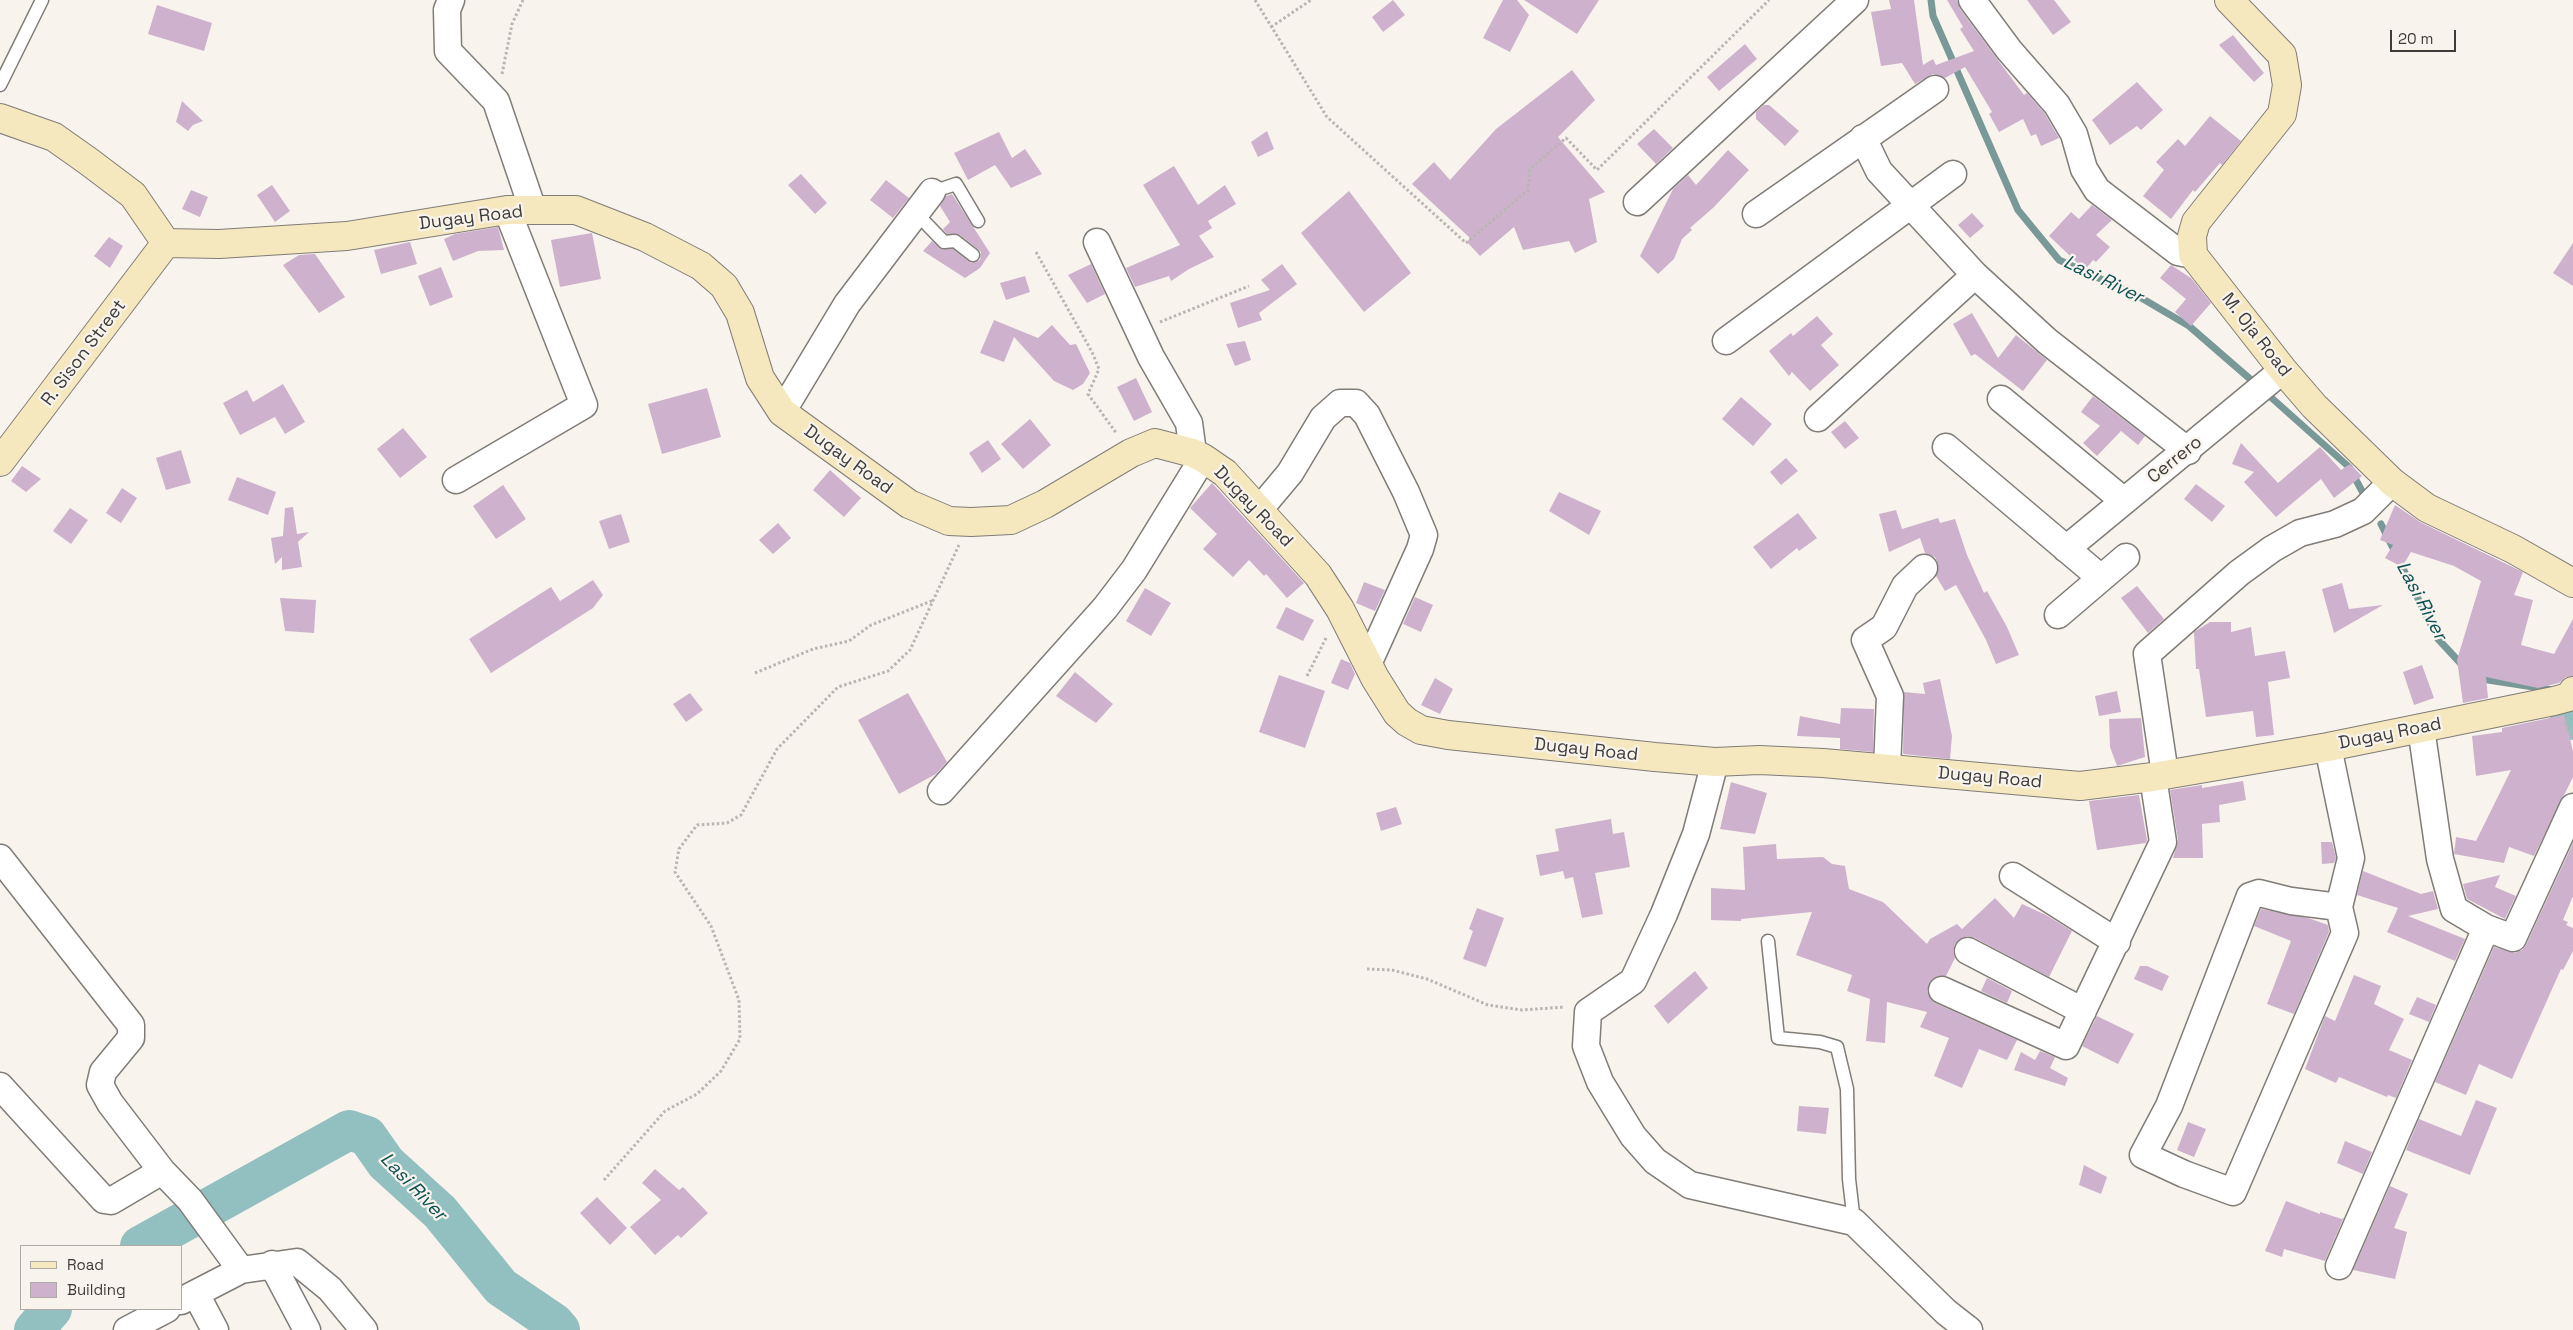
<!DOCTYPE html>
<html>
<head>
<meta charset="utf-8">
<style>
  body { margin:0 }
  #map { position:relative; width:2573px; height:1330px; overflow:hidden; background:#f8f3ed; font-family:"Space Grotesk",sans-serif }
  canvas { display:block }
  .legend { position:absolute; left:20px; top:1245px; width:162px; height:65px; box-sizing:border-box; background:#f8f3ed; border:1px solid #aeaaa5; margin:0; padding:6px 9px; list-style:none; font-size:15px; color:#3e3c3a }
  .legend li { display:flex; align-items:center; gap:10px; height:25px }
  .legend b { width:25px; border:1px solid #aeaaa5 }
  .scale { position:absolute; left:2390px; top:30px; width:66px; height:22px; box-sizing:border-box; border:2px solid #3e3c3a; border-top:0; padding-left:6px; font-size:15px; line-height:18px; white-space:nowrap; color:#3e3c3a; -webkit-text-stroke:4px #f8f3ed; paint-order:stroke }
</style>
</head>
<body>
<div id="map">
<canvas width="2573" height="1330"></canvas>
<ul class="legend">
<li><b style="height:6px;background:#f5e7be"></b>Road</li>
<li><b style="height:14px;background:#ceb2cd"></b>Building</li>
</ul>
<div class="scale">20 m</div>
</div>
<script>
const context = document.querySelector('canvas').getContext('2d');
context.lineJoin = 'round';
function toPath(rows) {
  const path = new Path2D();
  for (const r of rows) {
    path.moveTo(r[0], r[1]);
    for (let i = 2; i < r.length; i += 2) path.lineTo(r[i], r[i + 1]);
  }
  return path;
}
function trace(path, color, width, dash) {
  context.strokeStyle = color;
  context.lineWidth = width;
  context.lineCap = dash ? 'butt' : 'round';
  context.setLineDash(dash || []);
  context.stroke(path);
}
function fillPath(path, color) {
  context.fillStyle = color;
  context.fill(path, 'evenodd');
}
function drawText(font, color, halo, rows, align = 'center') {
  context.font = font + ' "Space Grotesk",sans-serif';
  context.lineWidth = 4.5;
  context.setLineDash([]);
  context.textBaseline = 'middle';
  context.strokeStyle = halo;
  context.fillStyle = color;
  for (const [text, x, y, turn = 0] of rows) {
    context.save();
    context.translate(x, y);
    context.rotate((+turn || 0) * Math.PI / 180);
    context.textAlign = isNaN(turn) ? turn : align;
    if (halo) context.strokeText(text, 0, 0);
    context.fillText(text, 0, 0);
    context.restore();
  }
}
trace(toPath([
  [1931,0,1933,16,2018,210,2059,260,2138,296,2189,326,2257,385],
  [2265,392,2349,467,2363,493],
  [2381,524,2438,639,2464,667],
  [2478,674,2488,680,2553,690]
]), '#799898', 7);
trace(toPath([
  [2570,714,2573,720],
  [140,1246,349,1130,367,1136,386,1163,440,1212,501,1287,554,1323,560,1330],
  [34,1330,52,1309]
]), '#92c0c1', 40);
fillPath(toPath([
  [1393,0,1405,15,1383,32,1372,17],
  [1503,0,1517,0,1529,15,1510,52,1483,38],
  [1524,0,1599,0,1577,34],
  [1889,0,1914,0,1923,65,1933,59,1936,65,1974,51,1960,29,1963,27,1947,0,1957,0,1960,9,2024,95,2027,93,2045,114,2059,138,2041,146,2036,134,2031,136,2023,119,1999,132,1989,114,1992,112,1965,67,1945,78,1933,74,1915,84,1902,63,1881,66,1871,12,1891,9],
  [2027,0,2054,0,2071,22,2053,35],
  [157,5,212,23,204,51,148,34],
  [2233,35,2264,73,2254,82,2219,45],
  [1745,44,1757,59,1719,91,1707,77],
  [1572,70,1595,100,1558,137,1605,192,1589,199,1597,242,1575,253,1569,241,1523,250,1514,227,1480,256,1467,242,1470,238,1412,184,1434,162,1450,180,1496,129],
  [2137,82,2163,110,2141,130,2137,126,2110,145,2092,120],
  [182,101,203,121,193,125,188,131,176,122],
  [1764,105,1769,105,1799,131,1785,146,1756,119,1756,112],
  [2210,116,2241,141,2222,165,2220,163,2195,192,2193,190,2171,219,2143,196,2164,170,2156,162,2178,139,2185,146],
  [1654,129,1673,148,1656,164,1637,144],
  [1267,131,1274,149,1258,157,1251,142],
  [999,132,1012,158,1025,149,1042,174,1011,188,995,165,968,180,954,153],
  [1728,150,1749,170,1714,207,1690,228,1692,230,1682,239,1674,259,1658,274,1640,256,1673,189,1688,175,1696,185],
  [1174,166,1198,205,1225,185,1236,204,1208,221,1212,228,1199,236,1214,257,1189,269,1171,281,1169,276,1135,287,1126,268,1180,245,1143,185],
  [801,174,827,203,815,214,788,185],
  [886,180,909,198,893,218,870,200],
  [272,185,290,211,275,222,257,195],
  [191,190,208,197,200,217,182,209],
  [1349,191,1411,273,1364,312,1301,233],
  [952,194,990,253,980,268,965,278,923,251,932,241,941,249,953,249,971,263,980,260,981,252,978,249,960,235,947,234,943,229,950,222,940,206,946,196],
  [2092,205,2112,220,2096,235,2110,247,2096,262,2093,260,2085,270,2049,236,2071,212,2079,219],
  [1972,213,1984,226,1970,238,1958,225],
  [498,227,504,250,478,251,453,261,444,239,455,234],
  [592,233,601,279,560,287,551,240],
  [109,237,123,246,110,268,94,256],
  [410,242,417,264,381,274,374,250],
  [2573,243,2573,286,2553,273],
  [315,254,345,297,319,313,283,265,299,255],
  [1091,264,1105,294,1087,303,1068,275],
  [1282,264,1297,284,1259,313,1262,320,1238,328,1230,303,1270,290,1261,280],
  [2171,265,2191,278,2211,303,2191,326,2175,312,2186,299,2160,278],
  [441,267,453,297,430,306,418,276],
  [1025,276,1030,292,1006,300,1000,283],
  [1972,313,1998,358,2016,335,2047,360,2023,391,1975,354,1971,356,1953,324],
  [1817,316,1833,334,1821,345,1839,365,1810,391,1792,372,1789,376,1769,351,1791,333,1793,336],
  [994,320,1038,338,1052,325,1070,345,1076,344,1090,373,1083,384,1073,390,1054,381,1014,337,1004,362,980,353],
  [1245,341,1251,360,1235,366,1226,344],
  [1136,378,1152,412,1134,421,1117,387],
  [283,384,305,422,285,434,275,417,240,435,223,403,247,390,253,402],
  [707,388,721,437,662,454,648,404],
  [2093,396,2145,436,2138,445,2121,431,2097,456,2083,443,2100,426,2081,412],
  [1741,397,1772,424,1753,446,1722,419],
  [1030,419,1051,445,1023,469,1001,444],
  [1845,421,1859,438,1845,449,1831,432],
  [403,428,427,457,400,478,377,449],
  [988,440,1001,459,982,473,969,453],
  [2241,443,2278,483,2320,447,2341,470,2350,464,2362,476,2334,498,2321,479,2276,517,2244,482,2254,472,2232,464],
  [181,450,191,483,166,490,156,458],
  [1786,458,1798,471,1781,485,1770,472],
  [22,466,41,479,26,492,11,481],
  [830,470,861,498,844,517,813,490],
  [237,477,276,492,268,515,228,500],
  [1212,483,1304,583,1287,598,1266,574,1264,576,1249,560,1233,577,1203,549,1217,534,1190,508],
  [2196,484,2225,506,2212,522,2184,499],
  [503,485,526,519,496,539,473,506],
  [122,488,137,498,121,523,106,513],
  [1559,492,1601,511,1589,535,1549,511],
  [2395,505,2420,522,2523,572,2514,595,2533,600,2521,645,2554,654,2573,619,2573,676,2566,677,2559,683,2538,688,2486,677,2488,698,2463,703,2457,660,2481,581,2454,566,2411,552,2402,567,2385,558,2393,545,2380,540],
  [293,507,297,534,309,532,298,542,302,567,282,570,282,557,275,564,271,538,283,536,285,508],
  [70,508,88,520,71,544,53,531],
  [1896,510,1902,529,1938,518,1940,523,1955,519,1967,555,1984,593,1987,591,2007,627,2019,655,1996,664,1986,640,1956,585,1945,591,1936,576,1938,564,1935,557,1925,553,1920,538,1889,552,1879,514],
  [1798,513,1817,538,1799,551,1797,548,1771,569,1753,547],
  [621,514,630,542,609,549,599,521],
  [778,523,791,538,773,554,759,540],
  [593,580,603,595,593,608,491,673,469,639,551,587,560,601],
  [1364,582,1385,590,1375,611,1356,603],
  [2342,583,2349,609,2383,605,2334,633,2322,589],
  [2137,586,2164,619,2148,633,2121,598],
  [1145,588,1171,603,1151,636,1126,621],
  [1415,597,1433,605,1421,632,1403,624],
  [280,598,316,600,314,633,285,631],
  [1286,607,1314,620,1303,641,1276,628],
  [2210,622,2231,622,2231,632,2251,627,2255,656,2285,651,2290,678,2268,682,2274,735,2256,737,2253,711,2206,717,2199,669,2196,669,2194,632],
  [1341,659,1350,663,1355,674,1348,690,1331,683],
  [2422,665,2434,698,2414,705,2403,672],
  [1075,672,1113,704,1096,723,1056,696],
  [1279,675,1325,691,1305,748,1259,732],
  [1435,678,1453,689,1440,714,1421,705],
  [1940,679,1952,736,1950,759,1903,754,1904,692,1925,694,1923,683],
  [2117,691,2121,712,2099,716,2095,696],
  [690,693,703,710,686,722,673,704],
  [908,693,947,762,936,774,899,794,858,720],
  [1841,708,1874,709,1873,752,1840,749,1840,738,1797,736,1800,716,1840,724],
  [2564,715,2573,751,2573,777,2534,856,2509,847,2504,863,2454,854,2456,837,2476,841,2511,770,2476,776,2472,736,2502,732,2502,728],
  [2141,718,2145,757,2117,766,2110,747,2109,719],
  [2243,781,2246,800,2219,805,2220,822,2202,824,2203,858,2173,858,2178,840,2170,790,2202,785,2202,788],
  [1731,782,1767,793,1755,834,1720,829],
  [2139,795,2147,840,2146,843,2097,850,2089,801],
  [1396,807,1402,824,1381,831,1376,813],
  [1611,819,1613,834,1624,832,1630,867,1595,873,1603,914,1582,918,1573,877,1565,879,1563,871,1540,876,1536,855,1559,851,1555,829],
  [2321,842,2332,842,2336,858,2334,863,2322,864],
  [2573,843,2573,896,2563,920,2568,922,2566,925,2573,928,2573,951,2563,970,2561,969,2512,1079,2479,1064,2466,1095,2435,1082,2494,947,2515,953,2522,950,2526,945],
  [1776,844,1777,859,1823,857,1832,864,1845,866,1849,889,1883,902,1927,944,1930,939,1957,924,1962,929,1995,898,2014,918,2022,904,2046,915,2072,931,2049,977,1975,938,1967,936,1955,944,1953,951,1955,958,1946,976,1934,978,1929,983,1927,992,1935,1003,2017,1040,2007,1060,1979,1049,1962,1088,1934,1076,1949,1038,1920,1027,1927,1012,1887,1002,1885,1043,1866,1041,1870,999,1847,991,1852,975,1796,955,1812,912,1741,919,1741,921,1711,920,1711,888,1745,890,1743,847],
  [2363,871,2421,894,2433,891,2438,909,2408,916,2465,939,2455,961,2387,932,2398,908,2357,895],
  [2500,875,2495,887,2516,896,2505,919,2467,899,2463,884],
  [1477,908,1504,918,1486,967,1463,959,1473,931,1469,929],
  [2261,909,2308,918,2328,925,2329,932,2294,1014,2267,1004,2291,941,2254,926],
  [2140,966,2147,966,2169,976,2162,991,2134,979],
  [1695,971,1708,988,1668,1024,1654,1006],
  [2354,975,2381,986,2374,1004,2404,1019,2389,1050,2412,1060,2396,1098,2388,1095,2387,1097,2339,1077,2336,1083,2305,1069,2325,1016,2335,1021],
  [1987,978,2012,991,2007,1003,1981,991],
  [2417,997,2436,1005,2429,1022,2409,1014],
  [2097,1016,2134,1034,2118,1064,2082,1046],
  [2040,1051,2055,1057,2050,1068,2068,1078,2065,1086,2014,1070,2021,1052,2035,1060],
  [2476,1100,2497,1108,2470,1175,2406,1150,2419,1119,2461,1136],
  [1799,1106,1829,1108,1826,1134,1797,1131],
  [2188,1122,2206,1129,2194,1157,2177,1150],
  [2345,1141,2372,1152,2363,1174,2337,1163],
  [2084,1165,2107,1177,2101,1194,2079,1185],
  [655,1169,679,1190,683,1187,708,1213,681,1238,678,1235,655,1255,630,1227,661,1200,642,1183],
  [2390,1186,2408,1194,2394,1228,2407,1232,2395,1279,2353,1270],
  [597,1197,627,1228,610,1245,580,1213],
  [2286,1201,2320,1214,2320,1212,2342,1219,2344,1217,2325,1261,2284,1249,2282,1257,2265,1251]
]), '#ceb2cd');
const lane = toPath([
  [0,85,42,0],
  [932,192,956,184,978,221],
  [916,213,944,242,955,241,973,255],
  [1768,941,1778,1038,1820,1042,1837,1047,1847,1089,1849,1179,1854,1222]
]);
const street = toPath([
  [451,0,447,10,448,51,496,101,533,210],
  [1972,0,2009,50,2057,105,2074,134,2084,169,2097,190,2178,252,2193,255],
  [1863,138,1879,171,1975,275,2047,341,2188,451],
  [1637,202,1855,0],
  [1756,214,1935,89],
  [1097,242,1151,357,1189,423,1193,453],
  [1726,341,1953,174],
  [2001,399,2124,501],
  [782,412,847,304,932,192],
  [1818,418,1975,275],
  [1946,447,2101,578],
  [456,480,584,405,507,210],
  [1259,510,1290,473,1323,418,1340,403,1356,403,1367,415,1406,492,1424,535,1420,549,1368,664],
  [2066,549,2283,370],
  [2058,615,2126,557],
  [2421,728,2440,859,2454,909,2486,928,2513,938,2573,807],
  [2328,747,2351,858,2339,907,2345,933,2233,1192,2184,1174,2143,1155,2169,1106,2250,896,2259,893,2291,901,2339,907],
  [1715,762,1696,834,1664,914,1633,981,1588,1012,1586,1046,1600,1082,1633,1136,1655,1161,1690,1185,1854,1222,1946,1312,1969,1330],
  [1887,769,1890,696,1865,640,1884,627,1905,586,1924,568],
  [2165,774,2147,654,2239,573,2272,549,2300,533,2335,524,2363,511,2392,482],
  [941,791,1105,608,1134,570,1203,458],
  [0,858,131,1025,131,1038,103,1072,100,1085,110,1103,162,1171,190,1200,241,1270],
  [2013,876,2117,942],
  [1968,951,2083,1011],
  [1942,990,2066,1046,2163,842,2153,777],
  [0,1086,104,1200,111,1201,162,1171],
  [272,1264,307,1330],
  [2339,1266,2486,928],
  [196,1294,215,1330],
  [181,1301,241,1270,297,1262,330,1289,364,1330],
  [127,1330,167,1309]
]);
const secondary = toPath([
  [2229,0,2282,55,2287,85,2282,114,2196,222,2192,236,2193,255,2283,370,2314,406,2392,482,2427,508,2513,549,2573,583],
  [0,118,54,137,88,161,133,195,166,243],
  [166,243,219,244,347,236,507,210,576,210,645,237,701,266,724,286,740,313,760,378,782,412,909,504,949,521,971,522,1011,520,1045,504,1131,453,1155,443,1193,453,1203,458,1225,473,1318,575,1340,609,1375,678,1397,713,1407,722,1421,730,1448,735,1655,757,1715,762,1759,760,1823,763,2080,786,2153,777,2328,747,2554,701,2569,697,2573,691],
  [0,462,166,243]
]);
trace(lane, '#807c77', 15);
trace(street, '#807c77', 29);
trace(secondary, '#807c77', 30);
trace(toPath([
  [1255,0,1327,117,1466,243,1528,190,1530,169,1566,138,1597,170,1769,0],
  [1271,27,1311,0],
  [502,74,512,24,523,0],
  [1036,252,1092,352,1099,369,1088,394,1117,434],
  [1160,322,1249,286],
  [755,673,813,649,849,641,871,625,934,600],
  [1307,676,1327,636],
  [2565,722,2573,738],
  [1367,969,1392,970,1427,979,1488,1005,1522,1010,1565,1007],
  [604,1180,665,1111,697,1094,721,1071,740,1039,739,1000,711,926,675,872,679,849,697,825,727,823,741,815,777,749,838,687,888,671,910,650,959,545]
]), '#b9b5b1', 3, [2.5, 2.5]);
trace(lane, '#fff', 12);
trace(street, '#fff', 26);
trace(secondary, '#f5e7be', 28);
drawText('18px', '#3e3c3a', '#f8f3ed', [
  ["Dugay Road",471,218,-7],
  ["M. Oja Road",2256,335,52],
  ["R. Sison Street",84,353,-53],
  ["Dugay Road",848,460,36],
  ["Cerrero",2175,460,-39],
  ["Dugay Road",1253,507,46],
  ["Dugay Road",2390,734,-11],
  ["Dugay Road",1586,750,6],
  ["Dugay Road",1990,778,5]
]);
drawText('italic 19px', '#0d5154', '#f8f3ed', [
  ["Lasi River",2103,280,26],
  ["Lasi River",2421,601,62],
  ["Lasi River",413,1187,46]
]);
</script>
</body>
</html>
